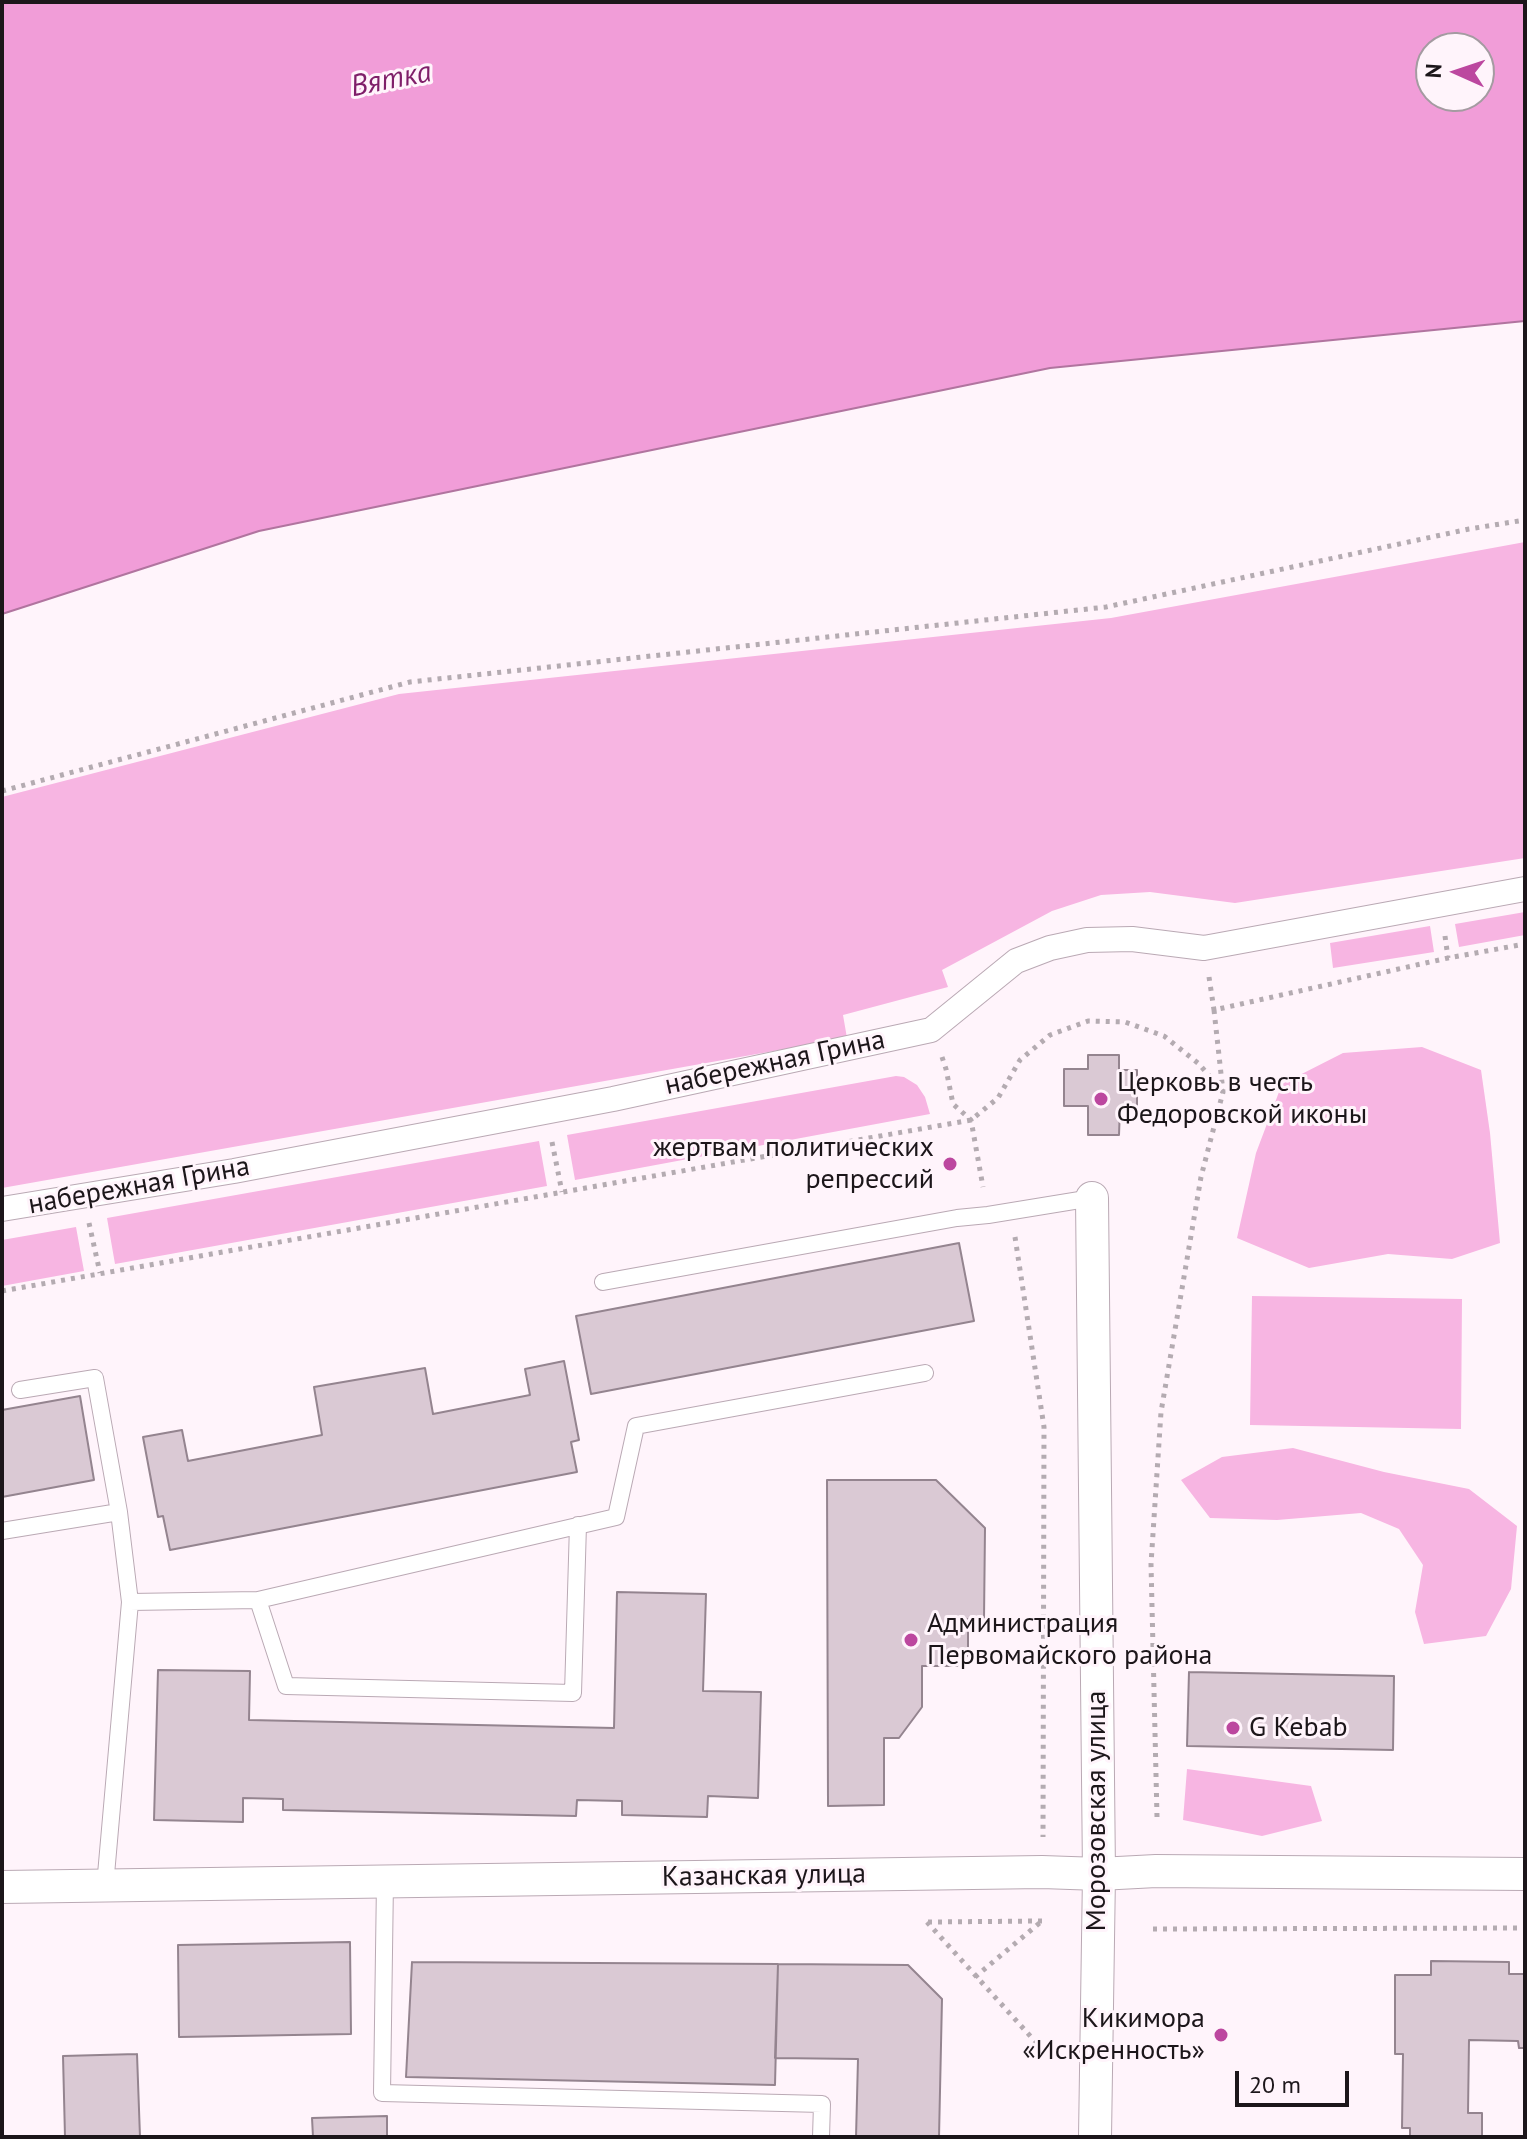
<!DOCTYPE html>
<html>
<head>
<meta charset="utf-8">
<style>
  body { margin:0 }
  #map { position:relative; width:1527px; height:2139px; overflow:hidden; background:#fff4fb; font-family:"PT Sans",sans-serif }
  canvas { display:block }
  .frame { position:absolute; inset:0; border:4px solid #1c161a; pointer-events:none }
  .north { position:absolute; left:1415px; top:32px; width:80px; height:80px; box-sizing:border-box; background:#fff4fb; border:2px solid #a49ba1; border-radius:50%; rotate:273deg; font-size:22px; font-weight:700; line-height:32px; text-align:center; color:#1c161a }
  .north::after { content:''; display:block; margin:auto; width:28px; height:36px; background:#bc479f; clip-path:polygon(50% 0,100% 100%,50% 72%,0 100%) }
  .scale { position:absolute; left:1235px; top:2071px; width:114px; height:36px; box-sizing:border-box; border:4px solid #1c161a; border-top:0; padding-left:10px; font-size:24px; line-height:28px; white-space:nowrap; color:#1c161a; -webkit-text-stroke:6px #fff4fb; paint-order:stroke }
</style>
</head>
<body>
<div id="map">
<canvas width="1527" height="2139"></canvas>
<div class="frame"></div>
<div class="north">N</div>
<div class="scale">20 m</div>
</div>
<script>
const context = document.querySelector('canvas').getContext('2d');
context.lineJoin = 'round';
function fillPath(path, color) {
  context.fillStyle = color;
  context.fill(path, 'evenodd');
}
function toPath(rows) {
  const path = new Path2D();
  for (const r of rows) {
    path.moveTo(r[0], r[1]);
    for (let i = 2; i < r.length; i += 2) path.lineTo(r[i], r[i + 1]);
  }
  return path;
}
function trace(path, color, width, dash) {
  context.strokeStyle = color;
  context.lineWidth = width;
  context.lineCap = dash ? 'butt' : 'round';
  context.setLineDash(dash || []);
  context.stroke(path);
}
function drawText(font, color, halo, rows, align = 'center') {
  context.font = font + ' "PT Sans",sans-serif';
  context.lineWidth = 6;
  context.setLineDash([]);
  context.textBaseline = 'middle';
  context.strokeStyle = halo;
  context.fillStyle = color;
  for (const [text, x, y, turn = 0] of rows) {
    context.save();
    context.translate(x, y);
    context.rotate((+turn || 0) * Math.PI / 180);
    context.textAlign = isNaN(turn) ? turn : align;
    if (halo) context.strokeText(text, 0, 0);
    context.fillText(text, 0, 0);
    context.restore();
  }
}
fillPath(toPath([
  [1525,542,1525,858,1235,903,1150,892,1101,895,1052,911,942,970,948,987,843,1015,847,1038,2,1188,2,797,399,694,1111,618],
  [1525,912,1525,935,1459,947,1455,924],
  [1430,926,1434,952,1333,968,1330,943],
  [1422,1047,1481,1070,1490,1133,1500,1243,1452,1259,1388,1254,1309,1268,1237,1238,1256,1153,1282,1084,1343,1053],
  [896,1076,904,1077,917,1085,925,1097,930,1114,575,1180,567,1135],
  [539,1141,547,1186,115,1264,107,1218],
  [76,1227,84,1271,2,1286,2,1240],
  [1252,1296,1462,1299,1461,1429,1250,1425],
  [1293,1448,1384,1472,1469,1489,1517,1526,1511,1589,1486,1636,1424,1644,1415,1612,1423,1565,1399,1529,1361,1513,1277,1520,1210,1518,1181,1480,1222,1457],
  [1187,1769,1311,1786,1322,1821,1262,1836,1183,1820]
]), '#f7b5e2');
const water = toPath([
  [2,2,1525,2,1525,321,1050,368,259,531,2,614,2,2],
  [1431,48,1479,48,1479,96,1431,96,1431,48]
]);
fillPath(water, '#f19dd8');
trace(water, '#b1749f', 2);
const building = toPath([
  [1088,1055,1119,1055,1119,1070,1137,1070,1137,1108,1120,1107,1119,1135,1088,1135,1088,1106,1064,1106,1064,1069,1088,1069,1088,1055],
  [959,1243,974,1321,591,1394,576,1316,959,1243],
  [564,1361,579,1440,571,1442,577,1472,170,1550,163,1516,158,1517,143,1437,182,1430,188,1461,322,1435,314,1387,425,1368,433,1414,530,1395,525,1369,564,1361],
  [80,1396,94,1480,2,1497,2,1410,80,1396],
  [827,1480,936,1480,985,1528,984,1619,968,1619,968,1655,957,1666,922,1666,922,1707,899,1738,884,1738,884,1805,828,1806,827,1480],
  [617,1592,706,1594,703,1691,761,1692,758,1798,708,1796,707,1817,622,1815,622,1801,577,1800,576,1816,283,1810,283,1799,243,1798,243,1822,154,1820,158,1670,250,1671,249,1720,614,1728,617,1592],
  [1189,1672,1394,1676,1393,1750,1187,1746,1189,1672],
  [350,1942,351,2034,179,2037,178,1945,350,1942],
  [1431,1961,1509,1962,1509,1974,1525,1974,1525,2048,1519,2048,1518,2041,1469,2040,1468,2113,1482,2113,1482,2137,1410,2137,1410,2128,1402,2128,1403,2054,1395,2054,1395,1975,1431,1975,1431,1961],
  [412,1962,778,1964,775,2085,406,2077,412,1962],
  [778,1964,908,1965,942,1999,939,2137,856,2137,858,2059,775,2058,778,1964],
  [137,2054,140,2137,65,2137,63,2056,137,2054],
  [387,2116,387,2137,313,2137,312,2118,387,2116]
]);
fillPath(building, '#dac9d4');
trace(building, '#94848f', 2);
const service = toPath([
  [603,1282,957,1218,988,1215,1092,1198],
  [20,1390,95,1378,119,1512],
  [2,1531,119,1512,130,1602],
  [258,1600,286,1686,573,1693,578,1525],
  [385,1881,382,2093,822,2104,821,2137],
  [105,1886,130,1602,258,1600,616,1517,636,1426,925,1373]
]);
const pedestrian = toPath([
  [2,1209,234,1171,613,1099,931,1030,1016,961,1050,948,1087,940,1132,939,1204,948,1525,889]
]);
const minor = toPath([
  [1092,1198,1099,1874,1095,2137],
  [2,1887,1042,1872,1099,1874,1156,1871,1525,1874]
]);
trace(service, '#baa9b4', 18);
trace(pedestrian, '#baa9b4', 26);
trace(minor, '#baa9b4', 34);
trace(toPath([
  [2,791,410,682,1106,607,1469,529,1525,520],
  [1445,936,1448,958],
  [1209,977,1214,1010,1448,958,1525,944],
  [942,1057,946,1069,953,1104,971,1120,983,1187],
  [552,1142,562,1192],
  [89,1223,100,1273],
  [1015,1237,1044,1427,1043,1837],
  [2,1291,971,1120,998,1098,1020,1060,1050,1035,1088,1021,1125,1022,1164,1036,1199,1064,1223,1092],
  [1157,1817,1151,1564,1161,1412,1201,1177,1223,1092,1214,1010],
  [927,1922,1042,2049],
  [928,1922,1042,1921],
  [1153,1929,1525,1928],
  [975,1977,1042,1921]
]), '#b4abb1', 5, [4, 6]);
trace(service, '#fff', 16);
trace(pedestrian, '#fff', 24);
trace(minor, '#fff', 32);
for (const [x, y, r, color] of [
  [1101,1099,8,"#bc479f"],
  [950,1164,8,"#bc479f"],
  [911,1640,8,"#bc479f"],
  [1233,1728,8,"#bc479f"],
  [1221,2035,8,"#bc479f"]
]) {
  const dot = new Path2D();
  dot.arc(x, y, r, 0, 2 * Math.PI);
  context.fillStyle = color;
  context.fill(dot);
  trace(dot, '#fff4fb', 3);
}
drawText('28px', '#1c161a', '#fff4fb', [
  ["набережная Грина",775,1063,-12],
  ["набережная Грина",139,1186,-10],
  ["Морозовская улица",1097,1811,-90],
  ["Казанская улица",764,1876,-1]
]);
drawText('28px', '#1c161a', '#fff4fb', [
  ["Церковь в честь",1117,1083],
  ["Федоровской иконы",1117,1115],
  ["жертвам политических",934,1148,"right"],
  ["репрессий",934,1180,"right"],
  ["Администрация",927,1624],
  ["Первомайского района",927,1656],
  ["G Kebab",1249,1728],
  ["Кикимора",1205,2019,"right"],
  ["«Искренность»",1205,2051,"right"]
], 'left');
drawText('italic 30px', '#7f1e69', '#fff4fb', [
  ["Вятка",391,80,-11]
]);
</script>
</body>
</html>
